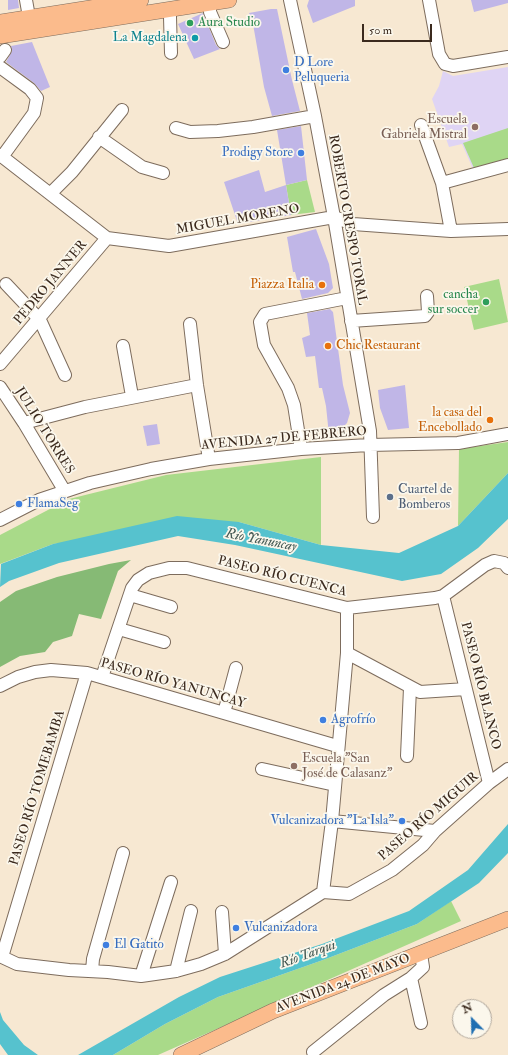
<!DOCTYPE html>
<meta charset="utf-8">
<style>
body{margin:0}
#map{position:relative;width:508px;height:1055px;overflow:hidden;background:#f7e8d2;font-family:"IM FELL Double Pica",serif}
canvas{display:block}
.north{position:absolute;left:452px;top:999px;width:40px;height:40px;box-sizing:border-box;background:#fbf7ec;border:1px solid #aea59a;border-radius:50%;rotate:337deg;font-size:11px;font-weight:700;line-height:16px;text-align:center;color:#3b2a1e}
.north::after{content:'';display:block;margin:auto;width:14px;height:18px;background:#1f6fb2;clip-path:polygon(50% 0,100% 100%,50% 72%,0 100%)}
.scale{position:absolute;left:362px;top:24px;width:70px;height:18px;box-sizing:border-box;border:2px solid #3b2a1e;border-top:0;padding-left:5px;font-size:12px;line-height:14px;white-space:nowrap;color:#3b2a1e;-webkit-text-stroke:3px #fbf7ec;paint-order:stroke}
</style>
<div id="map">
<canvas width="508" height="1055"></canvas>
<div class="north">N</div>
<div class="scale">50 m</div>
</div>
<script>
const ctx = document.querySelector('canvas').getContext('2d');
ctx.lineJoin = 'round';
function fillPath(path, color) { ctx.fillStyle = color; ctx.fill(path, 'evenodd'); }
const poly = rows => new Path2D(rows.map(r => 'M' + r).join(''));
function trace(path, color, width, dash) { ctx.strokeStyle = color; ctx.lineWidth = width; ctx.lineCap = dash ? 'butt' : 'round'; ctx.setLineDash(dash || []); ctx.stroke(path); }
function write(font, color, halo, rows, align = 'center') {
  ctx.font = font + ' "IM FELL Double Pica",serif'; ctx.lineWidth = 3.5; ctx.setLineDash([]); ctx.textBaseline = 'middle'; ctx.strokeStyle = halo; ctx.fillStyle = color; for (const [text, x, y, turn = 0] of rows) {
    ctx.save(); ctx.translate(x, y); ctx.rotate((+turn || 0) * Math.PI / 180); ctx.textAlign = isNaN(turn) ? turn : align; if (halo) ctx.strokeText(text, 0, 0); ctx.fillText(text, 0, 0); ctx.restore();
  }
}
const built = poly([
 [508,67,508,160,473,169,462,144,449,147,432,99,439,86,443,71,453,76]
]);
const green = poly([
 [508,128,508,160,474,168,463,143],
 [307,180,315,212,291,215,286,185],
 [499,279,508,322,474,330,464,287],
 [508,442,508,473,458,526,459,449],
 [321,457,321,545,239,522,53,544,0,564,0,535,69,499,166,475],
 [451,901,461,921,158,1055,113,1055,165,1024,218,997,323,960,417,924]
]);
const forest = poly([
 [131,560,118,571,101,619,79,614,72,636,53,642,45,652,20,656,0,667,0,602,16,591,57,577,109,564]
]);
const water = poly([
 [508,473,508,519,478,548,441,574,402,581,235,545,178,536,59,563,9,581,0,587,1,564,53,544,177,516,239,522,321,545,399,553,458,526],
 [508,824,508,853,479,883,417,924,323,960,218,997,165,1024,113,1055,78,1055,179,997,220,977,322,944,409,911,468,870],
 [0,1012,3,1020,24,1045,38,1055,8,1055,0,1044]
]);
const building = poly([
 [8,0,18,0,19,8,8,10],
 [309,0,355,0,355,6,313,23,307,6],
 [471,0,508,0,508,3,474,12],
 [271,9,277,9,292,80,300,111,272,116,264,87,253,24,249,13],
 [203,13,216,45,220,49,194,59,178,24],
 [32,42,50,87,41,91,34,83,6,62,12,51,11,46],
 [301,126,307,180,286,185,277,130],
 [259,170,265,192,286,185,291,215,238,224,224,182],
 [316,229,329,264,333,288,328,293,302,299,295,272,293,272,287,237],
 [330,309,333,312,343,385,350,413,347,423,342,428,329,435,326,406,322,388,319,388,315,356,306,357,302,338,310,335,307,313],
 [405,385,409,428,388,430,380,408,378,390],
 [157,424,160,444,147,446,143,426]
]);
const minor = poly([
 [26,0,29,17],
 [290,0,315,116,334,217,370,431,373,517],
 [429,0,439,54,445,64,453,66,508,57],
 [210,3,210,12,223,42],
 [168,10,170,17,171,53],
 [0,57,5,50],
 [0,67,30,89,37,98,34,113,2,157],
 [421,125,442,183,451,231],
 [176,128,190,132,218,131,253,127,315,116],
 [99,137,142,167,163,173],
 [0,155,107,238,169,246,334,217,353,224,451,231,508,229],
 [442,183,508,165],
 [51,193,72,172,122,110],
 [6,284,40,320,65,375],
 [351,321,425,316,428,312,427,296],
 [190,324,197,385,209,459],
 [123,346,132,396],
 [0,364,107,238],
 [0,387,24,423,64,490],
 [24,423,85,407,197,385],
 [301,449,294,405,288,388,264,345,260,322,265,314,347,298],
 [0,520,39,500,90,483,151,469,209,459,301,449,369,445,458,443,508,434],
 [130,595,171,607],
 [443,596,489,783],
 [119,629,164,642],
 [347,653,420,692,466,689],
 [102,677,132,588,138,580,149,573,169,568,187,568,347,608,435,598,443,596,485,565,494,561,504,563,508,568],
 [0,686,18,677,35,672,51,670,87,673,337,746],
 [224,713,236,668],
 [407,756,410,688],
 [262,769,335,785],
 [332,821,435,831],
 [323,892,332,821,347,653,347,608],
 [323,892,349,894,392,870,423,845,435,831,489,783,508,769],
 [222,912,225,954],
 [0,956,17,964,69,970,108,972,141,976,176,971,201,964,225,954,323,892],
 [2,957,87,673],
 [92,971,93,959,123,853],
 [176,971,191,911],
 [141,976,171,882],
 [411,978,421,1023],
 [313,1052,384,995,411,978,423,967,421,954]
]);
const major = poly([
 [0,22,141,0],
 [0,36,229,0],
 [181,1055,273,1011,508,919]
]);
const markers = [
 [190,23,4,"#2e9e5b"],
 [195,38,4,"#0f9aa8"],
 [286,70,4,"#3f7fe0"],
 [475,127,4,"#8d6e63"],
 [301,153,4,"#3f7fe0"],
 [322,285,4,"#e8710a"],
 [486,302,4,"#2e9e5b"],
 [328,346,4,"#e8710a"],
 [490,420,4,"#e8710a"],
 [390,497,4,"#5c6f8a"],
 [19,504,4,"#3f7fe0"],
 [323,720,4,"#3f7fe0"],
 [294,766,4,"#8d6e63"],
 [402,821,4,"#3f7fe0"],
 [236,928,4,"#3f7fe0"],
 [106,945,4,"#3f7fe0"]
];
const leisureNames = [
 ["Aura Studio",198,23],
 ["cancha",478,295,"right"],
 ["sur soccer",478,310,"right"]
];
const cultureNames = [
 ["La Magdalena",187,38]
];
const shopNames = [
 ["D Lore",294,63],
 ["Peluqueria",294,78],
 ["Prodigy Store",293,153,"right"],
 ["FlamaSeg",27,504],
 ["Agrofrío",331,720],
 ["Vulcanizadora \"La Isla\"",394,821,"right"],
 ["Vulcanizadora",244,928],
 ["El Gatito",114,945]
];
const educationNames = [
 ["Escuela",467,120],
 ["Gabriela Mistral",467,135],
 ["Escuela \"San",302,759,"left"],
 ["José de Calasanz\"",302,774,"left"]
];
const streetNames = [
 ["MIGUEL MORENO",238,220,-10],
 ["ROBERTO CRESPO TORAL",347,220,80],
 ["PEDRO JANNER",51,283,-50],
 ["JULIO TORRES",44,431,58],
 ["AVENIDA 27 DE FEBRERO",284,439,-5],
 ["PASEO RÍO CUENCA",282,577,14],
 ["PASEO RÍO YANUNCAY",173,684,16],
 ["PASEO RÍO BLANCO",480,686,76],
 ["PASEO RÍO TOMEBAMBA",38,788,-73],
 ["PASEO RÍO MIGUIR",429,817,-41],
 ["AVENIDA 24 DE MAYO",343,984,-21]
];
const foodNames = [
 ["Piazza Italia",314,285],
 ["Chic Restaurant",336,346,"left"],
 ["la casa del",482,413],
 ["Encebollado",482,428]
];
const serviceNames = [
 ["Cuartel de",398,490],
 ["Bomberos",398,505]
];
const waterNames = [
 ["Río Yanuncay",261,541,11],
 ["Río Tarqui",308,955,-20]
];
fillPath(built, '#dfd4f4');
fillPath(green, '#a9da89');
fillPath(forest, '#86ba75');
fillPath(water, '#56c2ce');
fillPath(building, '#c0b6e7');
trace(minor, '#7d6c5d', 14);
trace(major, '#7d6c5d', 16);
trace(minor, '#fff', 12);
trace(major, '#fbbb8c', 15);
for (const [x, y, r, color] of markers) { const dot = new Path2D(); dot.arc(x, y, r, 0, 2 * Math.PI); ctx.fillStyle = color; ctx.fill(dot); trace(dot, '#fbf7ec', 1.5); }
write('13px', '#27864d', '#fbf7ec', leisureNames, 'left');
write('13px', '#0d838f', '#fbf7ec', cultureNames, 'right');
write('13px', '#366cbe', '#fbf7ec', shopNames, 'left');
write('13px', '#785e54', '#fbf7ec', educationNames, 'right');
write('13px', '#3b2a1e', '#fbf7ec', streetNames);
write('13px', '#c56008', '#fbf7ec', foodNames, 'right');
write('13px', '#4e5e75', '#fbf7ec', serviceNames, 'left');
write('italic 14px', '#435853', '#fbf7ec', waterNames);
</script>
